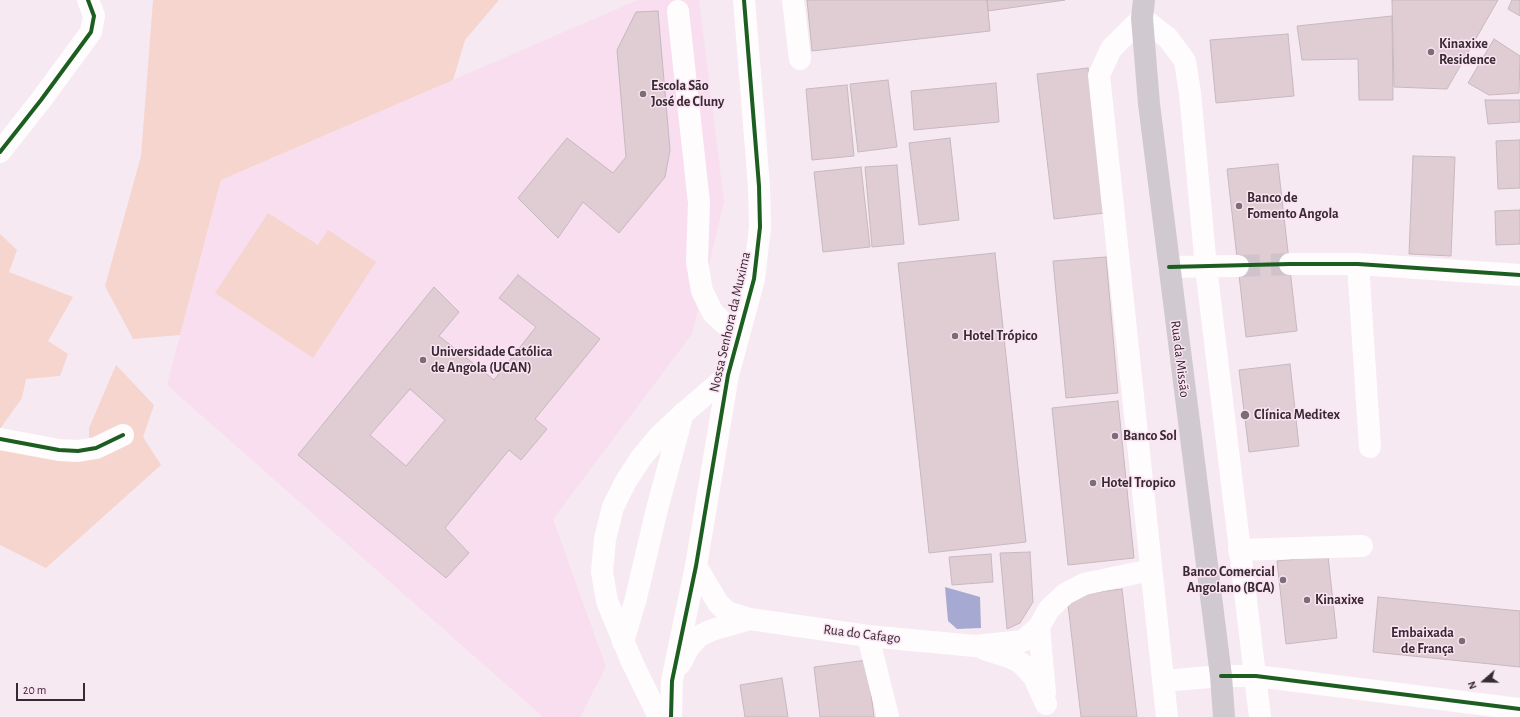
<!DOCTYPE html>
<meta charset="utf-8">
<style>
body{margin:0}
#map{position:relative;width:1520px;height:717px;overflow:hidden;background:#f6e9f2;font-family:"Alegreya Sans",sans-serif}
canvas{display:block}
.north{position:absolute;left:1464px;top:661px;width:40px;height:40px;-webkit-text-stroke:3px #fce3f3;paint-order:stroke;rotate:250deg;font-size:11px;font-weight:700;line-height:16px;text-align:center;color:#362b32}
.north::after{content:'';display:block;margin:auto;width:14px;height:18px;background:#362b32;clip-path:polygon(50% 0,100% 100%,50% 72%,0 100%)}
.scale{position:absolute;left:16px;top:683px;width:69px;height:18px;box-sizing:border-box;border:2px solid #362b32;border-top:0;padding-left:5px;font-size:12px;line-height:14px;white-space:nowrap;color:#362b32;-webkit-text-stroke:3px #fce3f3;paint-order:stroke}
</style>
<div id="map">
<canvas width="1520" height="717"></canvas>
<div class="north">N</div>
<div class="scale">20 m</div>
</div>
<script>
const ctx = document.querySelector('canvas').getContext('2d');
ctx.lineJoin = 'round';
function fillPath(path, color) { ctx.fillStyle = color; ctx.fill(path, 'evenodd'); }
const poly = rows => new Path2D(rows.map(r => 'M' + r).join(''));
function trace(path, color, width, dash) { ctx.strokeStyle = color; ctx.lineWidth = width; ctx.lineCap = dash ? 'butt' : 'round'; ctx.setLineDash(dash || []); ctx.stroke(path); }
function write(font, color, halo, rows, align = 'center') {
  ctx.font = font + ' "Alegreya Sans",sans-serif'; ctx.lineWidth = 3; ctx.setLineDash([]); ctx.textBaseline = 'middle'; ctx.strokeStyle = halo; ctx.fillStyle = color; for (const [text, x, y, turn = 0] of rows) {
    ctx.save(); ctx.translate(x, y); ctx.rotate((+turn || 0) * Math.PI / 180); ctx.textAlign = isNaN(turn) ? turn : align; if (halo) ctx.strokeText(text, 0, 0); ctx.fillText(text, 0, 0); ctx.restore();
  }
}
const built = poly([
 [638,0,699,0,724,202,692,334,553,519,606,667,580,717,543,717,167,385,221,180]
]);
const green = poly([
 [153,0,499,0,465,40,453,80,221,180,180,335,133,339,105,286,141,156],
 [268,213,318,245,328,230,376,262,313,358,215,293],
 [0,234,17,250,9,272,73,297,48,341,68,354,60,376,26,379,22,398,0,429],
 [116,365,154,405,143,437,161,465,46,568,0,545,0,442,89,450,89,428]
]);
const water = poly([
 [945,587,980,597,981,628,957,629,948,621]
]);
const building = poly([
 [807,0,987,0,990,31,812,51,807,0],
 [987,0,1065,0,988,11,987,0],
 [1392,0,1498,0,1447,89,1394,87,1392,0],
 [1512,0,1520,0,1520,16,1508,9,1512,0],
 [658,11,670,150,665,177,619,233,583,202,558,238,518,198,567,138,613,173,626,157,617,50,636,12,658,11],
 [1392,16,1393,100,1359,100,1358,59,1302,60,1297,26,1392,16],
 [1288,34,1294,96,1216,103,1210,40,1288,34],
 [1494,39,1520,56,1519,93,1489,95,1468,83,1494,39],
 [1088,68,1105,213,1054,219,1037,74,1088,68],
 [888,80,897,147,858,152,850,84,888,80],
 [996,83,999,122,914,130,911,91,996,83],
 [847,85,854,156,812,160,806,89,847,85],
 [1485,100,1520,100,1520,122,1488,124,1485,100],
 [950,138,959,220,919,225,909,143,950,138],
 [1520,140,1520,188,1498,189,1496,141,1520,140],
 [1413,156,1455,157,1451,256,1409,254,1413,156],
 [1278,164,1297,331,1246,337,1227,169,1278,164],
 [897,165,904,244,872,247,865,167,897,165],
 [861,167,870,247,823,252,814,172,861,167],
 [1520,210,1520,244,1496,245,1495,211,1520,210],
 [995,253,1026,542,929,553,898,263,995,253],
 [1106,257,1118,393,1066,398,1053,261,1106,257],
 [518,275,600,339,535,419,547,429,521,460,509,450,445,528,469,553,446,578,298,455,434,287,459,312,439,336,494,380,536,327,499,298,518,275],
 [410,389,445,420,406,466,370,435,410,389],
 [1290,364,1299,446,1249,452,1239,370,1290,364],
 [1118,401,1134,558,1068,565,1052,408,1118,401],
 [1030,552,1033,602,1020,623,1007,629,1000,553,1030,552],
 [991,554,993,582,952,585,949,557,991,554],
 [1328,556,1337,638,1286,644,1277,561,1328,556],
 [1122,589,1137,717,1081,717,1067,596,1122,589],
 [1378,597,1520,611,1520,667,1373,652,1378,597],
 [867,660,874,717,820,717,814,667,867,660],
 [782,678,788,717,745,717,740,685,782,678]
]);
const minorTunnel = poly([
 [1238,266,1290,264]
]);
const minor = poly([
 [793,0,800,59],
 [678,11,699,203,697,262,702,291,713,313,738,336],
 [0,152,41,100,91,32,94,16,88,0],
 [1290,264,1358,264,1520,275],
 [1358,264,1370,447],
 [1169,267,1238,266],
 [0,439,59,450,78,451,96,448,123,435],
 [1239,550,1362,546],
 [696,566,718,603,727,612,750,619,868,636,975,646,1023,641,1039,627,1049,609,1065,594,1084,584,1151,570],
 [1039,627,1045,693],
 [868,636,888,717],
 [623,642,636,598,656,513,683,413],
 [984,649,1009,657,1021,663,1034,677,1046,704],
 [680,664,689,647,699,636,712,630,750,619],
 [1163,681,1221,676,1256,676,1520,709],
 [659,717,632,662,607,601,602,572,605,539,613,507,626,481,641,458,660,435,684,413,728,375],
 [671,717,672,681,696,566,728,375,754,279,760,227,759,186,744,0],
 [1167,717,1099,75,1111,49,1142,18,1168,38,1185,61,1190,93,1206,267,1260,717]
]);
const major = poly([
 [1144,0,1142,18,1149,104,1221,676,1224,717]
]);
const cycleway = poly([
 [0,152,41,100,91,32,94,16,88,0],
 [1169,267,1290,264,1358,264,1520,275],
 [0,439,59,450,78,451,96,448,123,435],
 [1221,676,1256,676,1520,709],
 [671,717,672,681,696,566,728,375,754,279,760,227,759,186,744,0]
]);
const markers = [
 [1431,52,4,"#796e75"],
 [643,94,4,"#796e75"],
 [1239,206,4,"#796e75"],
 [955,336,4,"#796e75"],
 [423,360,4,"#796e75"],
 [1245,415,5,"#796e75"],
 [1115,436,4,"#796e75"],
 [1093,483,4,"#796e75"],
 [1283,580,4,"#796e75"],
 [1307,600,4,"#796e75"],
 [1462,641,4,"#796e75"]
];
const poiNames = [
 ["Kinaxixe",1439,44],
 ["Residence",1439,60],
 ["Escola São",651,86],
 ["José de Cluny",651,102],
 ["Banco de",1247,198],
 ["Fomento Angola",1247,214],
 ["Hotel Trópico",963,336],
 ["Universidade Católica",431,352],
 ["de Angola (UCAN)",431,368],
 ["Clínica Meditex",1254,415],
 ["Banco Sol",1123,436],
 ["Hotel Tropico",1101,483],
 ["Banco Comercial",1275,572,"right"],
 ["Angolano (BCA)",1275,588,"right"],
 ["Kinaxixe",1315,600],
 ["Embaixada",1454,633,"right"],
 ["de França",1454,649,"right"]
];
const streetNames = [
 ["Nossa Senhora da Muxima",730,322,-77],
 ["Rua da Missão",1180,359,83],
 ["Rua do Cafago",862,634,7]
];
fillPath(built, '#f8deef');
fillPath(green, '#f6d5ce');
fillPath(water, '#a6a9d1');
fillPath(building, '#dfcdd3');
trace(building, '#c6b9be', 1);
trace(minorTunnel, '#d0c3cc', 22, [22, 11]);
trace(minor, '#fefcfd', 22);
trace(major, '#d0c9d0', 22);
trace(cycleway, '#1b5e20', 4);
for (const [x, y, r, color] of markers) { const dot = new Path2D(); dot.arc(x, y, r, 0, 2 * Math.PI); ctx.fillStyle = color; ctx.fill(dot); trace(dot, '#fce3f3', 1.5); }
write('bold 14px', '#362b32', '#fce3f3', poiNames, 'left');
write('14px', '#362b32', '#fce3f3', streetNames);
</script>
